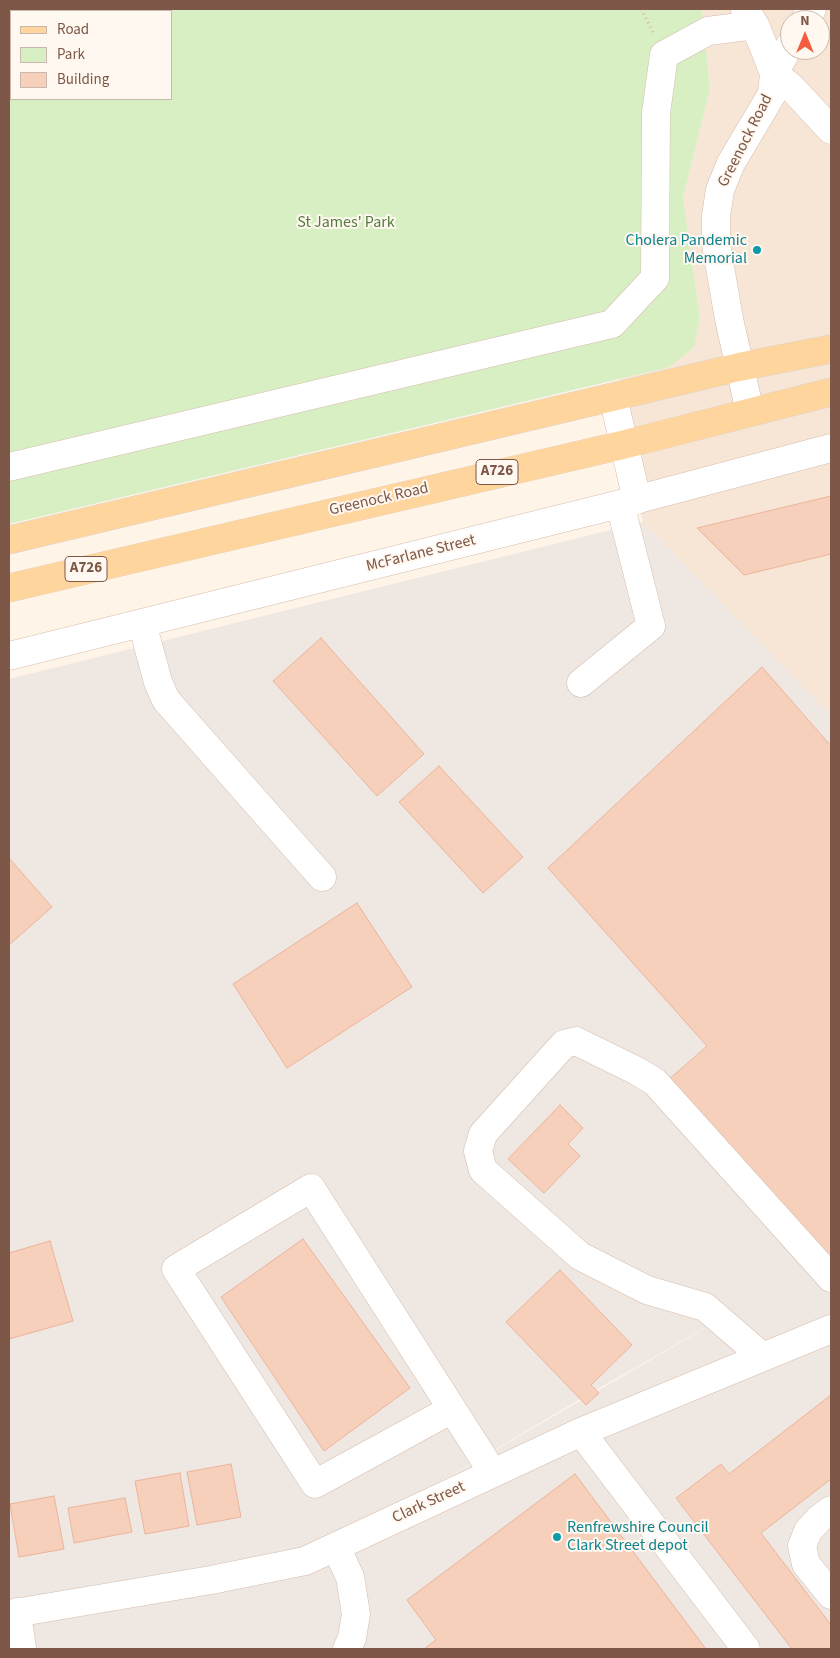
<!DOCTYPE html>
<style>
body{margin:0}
#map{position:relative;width:840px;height:1658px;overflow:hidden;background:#fff4e8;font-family:"Source Sans 3",sans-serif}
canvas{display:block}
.frame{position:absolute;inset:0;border:10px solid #7d5748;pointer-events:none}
.legend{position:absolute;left:10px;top:10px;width:162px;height:90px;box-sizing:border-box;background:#fff8f0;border:1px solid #cbb8ad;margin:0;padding:6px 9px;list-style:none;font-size:15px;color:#7d5748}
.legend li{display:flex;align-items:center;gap:10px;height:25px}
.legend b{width:25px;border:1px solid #cbb8ad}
.north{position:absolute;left:780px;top:10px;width:50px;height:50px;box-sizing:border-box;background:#fff8f0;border:1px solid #cbb8ad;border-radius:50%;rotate:0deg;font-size:14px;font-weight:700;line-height:20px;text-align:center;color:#7d5748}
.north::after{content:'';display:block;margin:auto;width:18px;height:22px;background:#f55d40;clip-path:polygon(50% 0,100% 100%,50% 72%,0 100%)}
</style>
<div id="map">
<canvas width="840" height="1658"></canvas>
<div class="frame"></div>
<ul class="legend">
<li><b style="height:6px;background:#ffd59e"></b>Road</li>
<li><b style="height:14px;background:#d8efc4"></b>Park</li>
<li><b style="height:14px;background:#f7d0bc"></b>Building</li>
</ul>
<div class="north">N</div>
</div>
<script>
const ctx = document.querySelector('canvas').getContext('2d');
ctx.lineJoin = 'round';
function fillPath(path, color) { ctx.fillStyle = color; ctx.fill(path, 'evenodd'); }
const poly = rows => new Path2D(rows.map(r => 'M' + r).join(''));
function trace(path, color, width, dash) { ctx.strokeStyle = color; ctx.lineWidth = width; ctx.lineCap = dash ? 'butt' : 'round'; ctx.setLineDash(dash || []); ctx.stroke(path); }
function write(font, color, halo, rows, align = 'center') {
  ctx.font = font + ' "Source Sans 3",sans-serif'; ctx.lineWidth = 4; ctx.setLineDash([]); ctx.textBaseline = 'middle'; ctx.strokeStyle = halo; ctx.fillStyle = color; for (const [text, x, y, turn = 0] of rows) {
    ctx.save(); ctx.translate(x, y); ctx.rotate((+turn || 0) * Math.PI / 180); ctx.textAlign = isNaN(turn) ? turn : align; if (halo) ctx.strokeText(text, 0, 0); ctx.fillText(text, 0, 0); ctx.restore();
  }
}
const residential = poly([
 [702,9,831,9,831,706,826,711,643,522,613,397,620,379,670,367,694,347,700,317,683,198,710,89],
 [790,20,820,20,820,50,790,50]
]);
const industrial = poly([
 [643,522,826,710,831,706,831,1649,9,1649,9,679],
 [742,1307,406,1502,594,1391]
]);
const green = poly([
 [9,9,702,9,710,89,683,198,700,317,694,347,670,367,9,524],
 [11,11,171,11,171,99,11,99]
]);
const building = poly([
 [831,496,831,554,744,575,697,528,831,496],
 [321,638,424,754,377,796,273,681,321,638],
 [762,667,831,746,831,1261,666,1082,707,1046,548,868,762,667],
 [439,766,523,857,483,893,399,802,439,766],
 [9,858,52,907,9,945,9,858],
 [357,903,412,987,287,1068,233,984,357,903],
 [560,1105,583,1128,568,1144,580,1156,544,1193,508,1159,560,1105],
 [303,1239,410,1388,324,1451,221,1297,303,1239],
 [50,1241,73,1321,9,1339,9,1253,50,1241],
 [560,1270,632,1345,591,1385,599,1393,586,1405,506,1322,560,1270],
 [831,1395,831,1479,761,1533,831,1625,831,1649,792,1649,676,1498,721,1464,729,1474,831,1395],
 [231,1464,241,1517,197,1525,187,1472,231,1464],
 [180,1473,189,1526,145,1534,135,1481,180,1473],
 [575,1474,706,1649,424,1649,436,1640,407,1600,575,1474],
 [54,1496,64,1549,19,1557,10,1504,54,1496],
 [125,1498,132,1532,74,1543,68,1508,125,1498]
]);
const path = poly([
 [641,9,653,32]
]);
const minor = poly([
 [745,10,755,25,774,73,772,94,731,163,720,190,716,216,716,244,729,319,750,412],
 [805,20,812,9],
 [774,73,792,88,831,130],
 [774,73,790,45],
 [613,397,637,500],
 [9,467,612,324,655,278,656,113,664,55,708,31,755,25],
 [142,623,158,682,166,700,322,877],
 [9,656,620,504,831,448],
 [581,683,651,626,620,504],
 [763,1357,705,1307,647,1290,580,1256,483,1170,478,1151,483,1134,564,1044,576,1041,637,1071,655,1082,831,1278],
 [452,1409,315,1484,176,1269,311,1188,493,1473],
 [581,1432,746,1649],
 [831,1510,819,1519,808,1531,802,1546,806,1564,831,1595],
 [336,1547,350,1577,356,1614,352,1638,347,1649],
 [17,1612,22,1649],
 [9,1614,211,1580,305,1561,581,1432,831,1329]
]);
const major = poly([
 [9,540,739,367,831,349],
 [9,588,622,445,831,392]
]);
const markers = [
 [757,250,5,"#0f9aa8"],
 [557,1537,5,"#0f9aa8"]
];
const shields = [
 [497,472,42],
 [86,569,42]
];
const shieldNames = [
 ["A726",497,472],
 ["A726",86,569]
];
const streetNames = [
 ["Greenock Road",746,141,-63],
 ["Greenock Road",379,500,-13],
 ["McFarlane Street",421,554,-14],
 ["Clark Street",429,1503,-25]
];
const parkNames = [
 ["St James' Park",346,223]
];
const cultureNames = [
 ["Cholera Pandemic",747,241],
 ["Memorial",747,259],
 ["Renfrewshire Council",567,1528,"left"],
 ["Clark Street depot",567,1546,"left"]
];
fillPath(residential, '#f7e6d5');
fillPath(industrial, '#efe7e1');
fillPath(green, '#d8efc4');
fillPath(building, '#f7d0bc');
trace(building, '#ecb49a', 1);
trace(minor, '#d5bdae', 29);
trace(major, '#ddd3cf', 29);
trace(path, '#ddb39e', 3, [1, 4]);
trace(minor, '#fff', 28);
trace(major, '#ffd59e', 28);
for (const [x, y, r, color] of markers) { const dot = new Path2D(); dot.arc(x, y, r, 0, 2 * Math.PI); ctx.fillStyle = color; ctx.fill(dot); trace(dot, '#fff8f0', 2); }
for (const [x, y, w] of shields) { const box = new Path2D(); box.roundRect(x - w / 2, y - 12.5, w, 25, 4); ctx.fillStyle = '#fff8f0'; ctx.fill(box); trace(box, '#7d5748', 1); }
write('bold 15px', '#7d5748', null, shieldNames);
write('16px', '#7d5748', '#fff8f0', streetNames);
write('16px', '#537d3c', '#fff8f0', parkNames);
write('16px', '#0d838f', '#fff8f0', cultureNames, 'right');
</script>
